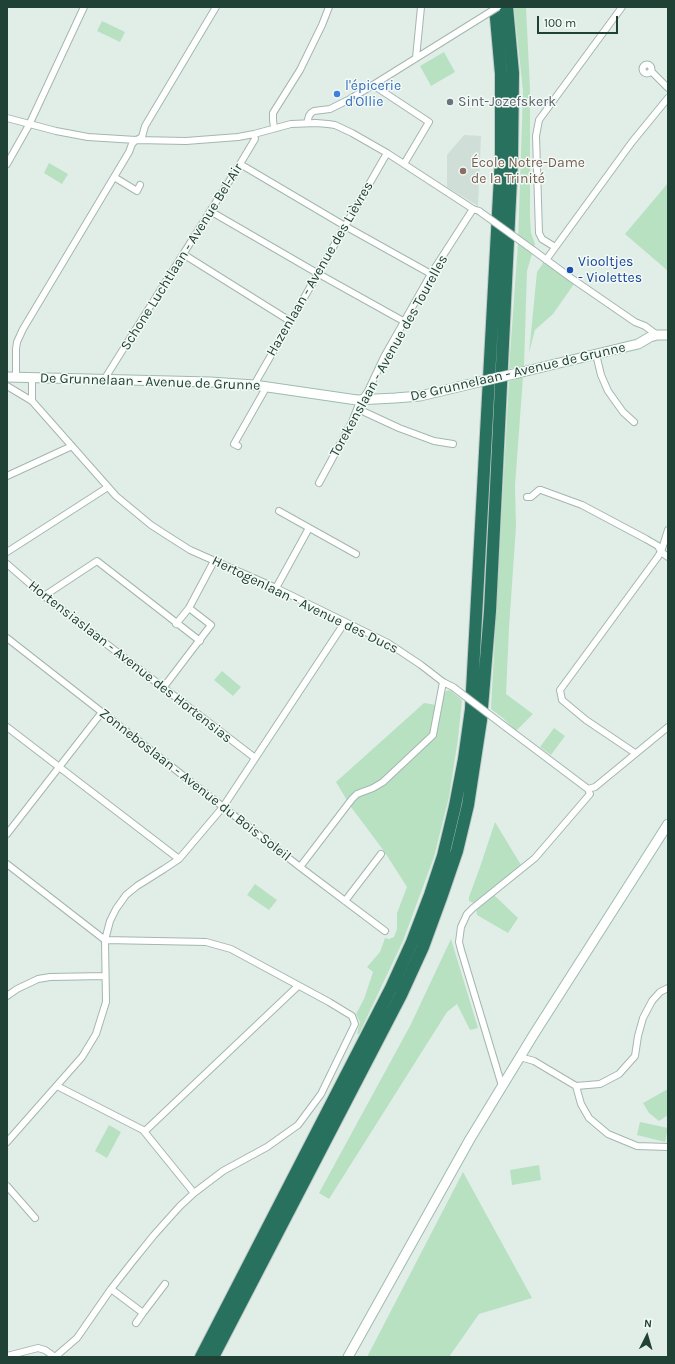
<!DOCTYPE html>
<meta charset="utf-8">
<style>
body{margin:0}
#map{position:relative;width:675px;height:1364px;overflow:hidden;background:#e1eee8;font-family:Karla,sans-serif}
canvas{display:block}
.frame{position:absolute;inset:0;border:8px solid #1f4136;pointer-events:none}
.north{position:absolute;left:627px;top:1316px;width:40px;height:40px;-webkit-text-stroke:3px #f3faf6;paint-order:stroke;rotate:5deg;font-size:11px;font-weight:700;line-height:16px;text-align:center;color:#1f4136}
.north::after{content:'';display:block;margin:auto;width:14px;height:18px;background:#1f4136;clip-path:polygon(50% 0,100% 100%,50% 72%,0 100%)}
.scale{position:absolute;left:537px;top:16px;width:81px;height:18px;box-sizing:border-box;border:2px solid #1f4136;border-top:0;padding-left:5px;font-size:12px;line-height:14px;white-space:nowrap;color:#1f4136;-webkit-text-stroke:3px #f3faf6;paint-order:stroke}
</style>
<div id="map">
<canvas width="675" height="1364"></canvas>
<div class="frame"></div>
<div class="north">N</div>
<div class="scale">100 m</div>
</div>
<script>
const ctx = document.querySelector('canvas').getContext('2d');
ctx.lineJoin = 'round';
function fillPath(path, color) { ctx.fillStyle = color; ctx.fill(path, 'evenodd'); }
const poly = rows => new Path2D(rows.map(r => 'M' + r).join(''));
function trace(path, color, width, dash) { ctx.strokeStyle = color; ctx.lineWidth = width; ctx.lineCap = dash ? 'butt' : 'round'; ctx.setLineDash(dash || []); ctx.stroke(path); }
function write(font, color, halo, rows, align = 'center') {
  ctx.font = font + ' Karla,sans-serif'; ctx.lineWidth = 3; ctx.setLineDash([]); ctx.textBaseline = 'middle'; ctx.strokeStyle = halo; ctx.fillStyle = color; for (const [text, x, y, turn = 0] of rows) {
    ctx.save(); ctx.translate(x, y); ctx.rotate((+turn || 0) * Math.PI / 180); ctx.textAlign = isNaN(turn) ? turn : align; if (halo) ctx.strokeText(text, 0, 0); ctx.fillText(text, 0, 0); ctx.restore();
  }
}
const built = poly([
 [464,135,481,136,478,206,447,187,447,155]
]);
const green = poly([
 [514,7,526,7,530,89,530,216,531,233,535,244,527,271,524,366,509,369,518,243,523,91],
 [102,21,125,32,120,42,97,31],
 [444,52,455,72,431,86,420,66],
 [49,163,68,174,62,184,44,173],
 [668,183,668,271,625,234],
 [544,262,574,284,553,314,535,330,529,353,537,272],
 [523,377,515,486,516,526,509,628,506,694,533,714,516,731,503,718,491,709,509,381],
 [222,671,241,687,233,696,214,680],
 [448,690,451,691,462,700,458,739,449,797,434,857,403,941,359,1034,357,1034,360,1022,356,1014,364,999,373,972,367,967,380,952,385,938,389,939,394,937,397,929,397,913,407,887,384,851,351,807,336,782,424,703,442,706,444,693],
 [554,728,565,736,551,755,540,747],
 [495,822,521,865,474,903,469,901,469,897,480,867],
 [255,884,277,900,269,910,247,895],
 [493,894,518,918,508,933,477,915,476,909],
 [451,939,478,1028,470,1030,457,1004,447,1012,329,1199,319,1193,410,1026],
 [668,1089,668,1115,659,1121,649,1113,643,1103],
 [640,1122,668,1128,665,1142,637,1135],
 [109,1125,121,1132,107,1158,95,1151],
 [539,1165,541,1180,512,1185,510,1170],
 [463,1172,532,1298,479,1314,449,1357,367,1357]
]);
const street = poly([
 [416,58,421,7],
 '642.5 69a4.5 4.5 0 1 1 9 0a4.5 4.5 0 1 1-9 0Z',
 [651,71,668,88],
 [373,85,429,122,404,164],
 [7,118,56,131,88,137,136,140,186,141,238,137,254,134,291,124,316,123,328,124,335,125,352,133,387,153,473,209,479,211],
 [307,123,309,116,311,113,314,111,330,109,350,99,373,85,474,22],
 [274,128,273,120,273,113,300,70,322,25,329,7],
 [137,140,142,137,145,126,216,7],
 [7,164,29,125,84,7],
 [240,164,345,226,431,274],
 [114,177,137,191,140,185],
 [210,211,317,273,405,322],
 [555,247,542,239,539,233,536,136,539,120,622,7],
 [533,250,571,278,635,322,645,326,657,335],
 [183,254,290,321],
 [546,260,632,142,668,98],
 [596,354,601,375,608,391,623,412,634,422],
 [16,377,16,349,17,342,23,329,129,152,132,144,136,140],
 [107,379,107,375,122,351,240,164,255,139,254,134],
 [254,385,387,153],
 [7,386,32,401,116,496,151,525,168,536,190,550,276,588,388,643,421,665,443,682,453,687],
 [32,401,32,377],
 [358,409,399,428,434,441,453,444],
 [238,446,234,444,267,386],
 [7,476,72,446],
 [319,483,352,422,359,404,368,391,384,357,431,274,473,209],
 [527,497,531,497,539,490,541,490,582,505,646,539,658,546,661,552,668,557],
 [279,511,356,554],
 [7,552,108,487],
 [7,564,44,596,255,758],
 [276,588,309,528],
 [44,596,97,561,200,641],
 [176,624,189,608,214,561],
 [7,638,300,867,385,931],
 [163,688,211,625,189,608],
 [503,725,588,789,595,787,668,727],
 [7,727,179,859],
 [635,753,586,720,562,700,560,690,657,558,661,552,668,530],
 [7,834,102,712],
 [7,864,105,940],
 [300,867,352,799,357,794,373,788,383,782,433,735,443,682],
 [345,901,381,854],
 [7,996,17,989,38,979,50,977,105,976],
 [520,1057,534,1061,576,1086,600,1084,619,1074,635,1056,638,1036,643,1018,652,1001,660,992,668,988],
 [57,1086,143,1130,194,1193],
 [502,1086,461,950,459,942,461,927,467,914,473,908,535,858,590,794,588,789],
 [576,1086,581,1104,589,1118,608,1134,637,1146,668,1147],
 [145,1131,298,986],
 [7,1142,82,1057,96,1034,106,1002,105,940,110,921,116,909,126,895,137,886,164,869,179,859,223,807,345,622],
 [7,1186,35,1218],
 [111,1289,143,1313,136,1323],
 [143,1313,165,1284],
 [7,1356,38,1348,45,1350,55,1357],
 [55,1357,77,1338,111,1289,133,1261,154,1235,180,1206,194,1193,223,1171,267,1147,298,1125,321,1094,355,1024,352,1016,329,1002,231,949,206,942,105,940]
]);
const secondary = poly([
 [518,373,638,344,650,337,657,335,668,335],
 [7,377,210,382,254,385,357,400,395,398,420,396,479,382],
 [348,1357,470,1139,534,1034,668,824]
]);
const highway = poly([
 [201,1357,391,988,412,942,430,895,443,856,455,806,464,759,471,709,501,158,501,74,495,7],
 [213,1357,401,995,423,947,442,895,457,851,468,805,481,720,490,611,512,159,513,73,507,7]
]);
const streetBridge = poly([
 [474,22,498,7],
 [479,211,533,250],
 [453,687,503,725]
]);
const secondaryBridge = poly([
 [479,382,518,373]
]);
const markers = [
 [337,94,4,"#3f7fe0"],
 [450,102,4,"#6b7280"],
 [463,171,4,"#8d6e63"],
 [570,270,4,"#1a4fb4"]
];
const shopNames = [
 ["l'épicerie",345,86],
 ["d'Ollie",345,102]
];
const worshipNames = [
 ["Sint-Jozefskerk",458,102]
];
const educationNames = [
 ["École Notre-Dame",471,163],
 ["de la Trinité",471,179]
];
const streetNames = [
 ["Schone Luchtlaan - Avenue Bel-Air",182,257,-58],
 ["Hazenlaan - Avenue des Lièvres",320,269,-60],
 ["Torekenslaan - Avenue des Tourelles",389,356,-61],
 ["De Grunnelaan - Avenue de Grunne",518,372,-13],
 ["De Grunnelaan - Avenue de Grunne",150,382,2],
 ["Hertogenlaan - Avenue des Ducs",305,605,26],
 ["Hortensiaslaan - Avenue des Hortensias",130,662,38],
 ["Zonneboslaan - Avenue du Bois Soleil",195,785,38]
];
const transitNames = [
 ["Viooltjes",578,262],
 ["- Violettes",578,278]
];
fillPath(built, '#cfded6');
fillPath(green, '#b8e1c1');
trace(street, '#a3b7af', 8);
trace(secondary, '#9ebbaf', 11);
trace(highway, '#c0cac7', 14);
trace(street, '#fff', 6);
trace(secondary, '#fff', 9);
trace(highway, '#27715e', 12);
trace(streetBridge, '#a3b7af', 8, []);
trace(secondaryBridge, '#9ebbaf', 11, []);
trace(streetBridge, '#fff', 6);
trace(secondaryBridge, '#fff', 9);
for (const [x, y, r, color] of markers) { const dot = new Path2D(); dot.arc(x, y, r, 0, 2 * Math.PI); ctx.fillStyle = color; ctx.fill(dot); trace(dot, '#f3faf6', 1.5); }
write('14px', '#366cbe', '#f3faf6', shopNames, 'left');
write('14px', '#5b616d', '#f3faf6', worshipNames, 'left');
write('14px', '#785e54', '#f3faf6', educationNames, 'left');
write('14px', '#1f4136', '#f3faf6', streetNames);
write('14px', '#164399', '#f3faf6', transitNames, 'left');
</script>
